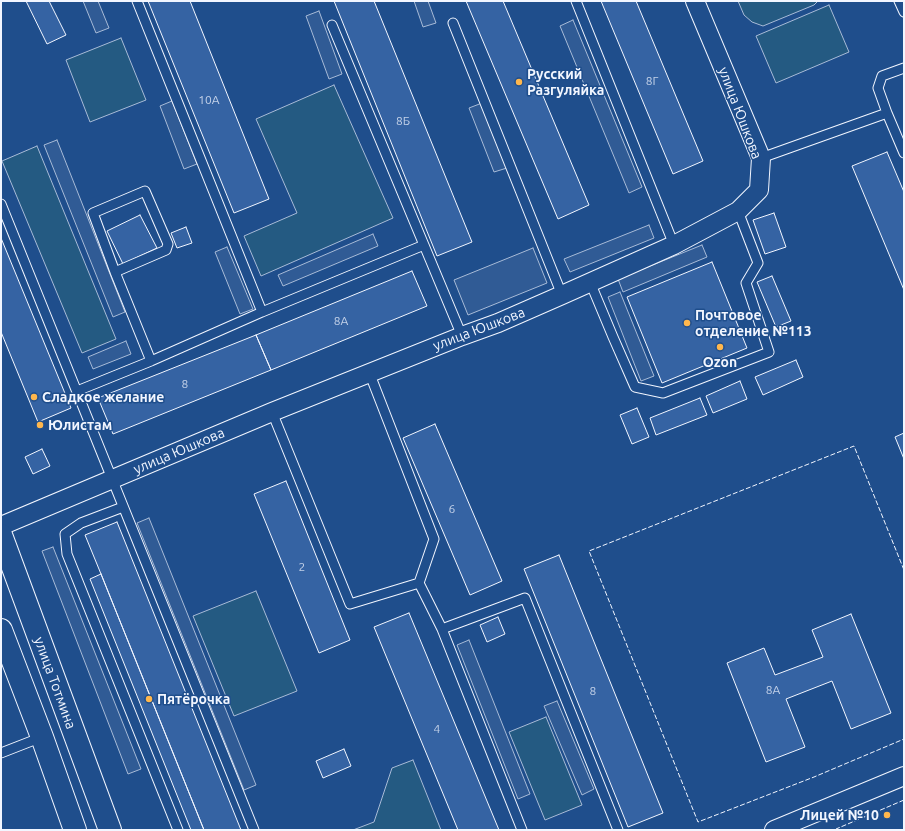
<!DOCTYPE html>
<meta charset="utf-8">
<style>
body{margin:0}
#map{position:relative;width:905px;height:831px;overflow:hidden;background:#1f4e8c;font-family:Ubuntu,sans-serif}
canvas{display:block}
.frame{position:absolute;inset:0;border:2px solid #f2f6ff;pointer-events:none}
</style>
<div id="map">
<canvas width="905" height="831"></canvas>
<div class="frame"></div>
</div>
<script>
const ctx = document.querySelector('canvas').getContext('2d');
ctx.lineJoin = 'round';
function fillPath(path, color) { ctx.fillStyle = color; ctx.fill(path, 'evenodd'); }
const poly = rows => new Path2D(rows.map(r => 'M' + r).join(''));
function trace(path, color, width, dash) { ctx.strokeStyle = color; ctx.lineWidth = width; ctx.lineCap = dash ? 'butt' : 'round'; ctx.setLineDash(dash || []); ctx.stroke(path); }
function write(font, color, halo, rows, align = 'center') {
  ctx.font = font + ' Ubuntu,sans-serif'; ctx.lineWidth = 3; ctx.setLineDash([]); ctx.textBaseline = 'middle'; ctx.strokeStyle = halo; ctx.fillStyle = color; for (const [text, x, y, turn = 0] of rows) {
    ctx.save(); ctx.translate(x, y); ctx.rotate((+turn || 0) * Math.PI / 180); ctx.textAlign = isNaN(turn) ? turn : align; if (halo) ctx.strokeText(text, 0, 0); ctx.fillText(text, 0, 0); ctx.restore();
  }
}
const green = poly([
 [738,1,818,1,814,5,763,26,752,22,744,15,738,1],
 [829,5,849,52,776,83,756,36,829,5],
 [121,38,146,100,90,122,66,60,121,38],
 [334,85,393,218,261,276,244,236,297,213,256,119,334,85],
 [37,146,116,339,82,353,2,161,37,146],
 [256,591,297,691,234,716,193,616,256,591],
 [546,717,582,805,545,820,509,732,546,717],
 [413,760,441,830,353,830,374,822,392,768,413,760]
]);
const parking = poly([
 [83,1,98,1,109,28,96,33,83,1],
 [414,1,428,1,436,23,423,27,414,1],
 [319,11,342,74,329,79,306,16,319,11],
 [573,20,642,187,629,193,560,26,573,20],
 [172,101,197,164,184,169,160,106,172,101],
 [482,103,507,168,494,172,469,108,482,103],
 [57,140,125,312,113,317,44,145,57,140],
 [649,225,654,238,570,272,564,259,649,225],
 [373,234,378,246,283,286,278,275,373,234],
 [702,245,707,257,623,292,618,279,702,245],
 [227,247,253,309,240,314,215,252,227,247],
 [533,248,547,283,468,315,454,280,533,248],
 [620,292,654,376,641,381,608,297,620,292],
 [126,341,131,354,93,369,88,357,126,341],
 [149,518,256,785,244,790,137,523,149,518],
 [53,547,141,769,128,774,42,551,53,547],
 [469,640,530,794,518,799,457,645,469,640],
 [557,701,594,789,582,795,544,706,557,701]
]);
const building = poly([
 [26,1,49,1,66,35,47,44,26,1],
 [148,1,190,1,269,199,234,213,148,1],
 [334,1,374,1,472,242,437,256,334,1],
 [466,1,503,1,589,205,558,219,466,1],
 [601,1,636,1,703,161,673,174,601,1],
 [887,152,904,192,904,290,852,166,887,152],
 [774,213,786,247,765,254,753,220,774,213],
 [140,215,157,248,123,264,107,231,140,215],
 [186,227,192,243,177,248,171,233,186,227],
 [1,238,71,408,38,422,1,332,1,238],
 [712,262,747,348,662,383,627,297,712,262],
 [412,271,427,306,271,370,256,335,412,271],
 [772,276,791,321,776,327,757,282,772,276],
 [256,335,271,370,113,434,98,398,256,335],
 [796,360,803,377,763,395,755,377,796,360],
 [740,381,747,399,713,413,706,396,740,381],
 [700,398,707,415,656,435,650,418,700,398],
 [637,408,649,437,632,444,620,415,637,408],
 [435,424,502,581,470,595,403,438,435,424],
 [904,433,904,459,895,437,904,433],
 [42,449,50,466,33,474,25,457,42,449],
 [286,481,350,640,319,653,254,494,286,481],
 [117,522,241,830,204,830,101,574,85,535,117,522],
 [559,555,663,813,628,827,524,569,559,555],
 [101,574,204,830,191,830,90,579,101,574],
 [409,613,499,830,458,830,374,627,409,613],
 [851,614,891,713,851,729,832,681,786,699,805,747,766,762,727,663,764,648,775,675,823,657,812,630,851,614],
 [498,617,505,634,487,642,480,625,498,617],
 [344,749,351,766,323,778,316,761,344,749]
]);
const lane = poly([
 [137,1,262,312],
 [576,1,674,245],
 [899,1,904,12],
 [453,23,562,295],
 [332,25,424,245],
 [887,113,878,88,882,76,904,68],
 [761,158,887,113,904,153],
 [1,204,254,830],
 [115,272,93,213,145,191,168,244,166,250,115,272,151,361],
 [590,282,613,337,635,387,663,393,769,352,746,283,758,263,738,211],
 [369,372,434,539,419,583,442,629,525,598,618,830],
 [77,391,151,361,262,312,424,245,462,336],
 [272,412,350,604,419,583],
 [123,507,81,523,65,534,67,554,178,830],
 [442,629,522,830],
 [1,753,42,737]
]);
const street = poly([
 [1,526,272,412,462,336,498,323,562,295,674,245,738,211,759,190,761,158,695,1],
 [774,830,904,776]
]);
const primary = poly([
 [1,535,110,830],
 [1,630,42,737,75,830]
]);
const fence = poly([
 [904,570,854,446,589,551,698,822,814,777,904,739],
 [836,830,836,829,904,800]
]);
const markers = [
 [519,82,4,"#ffb74d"],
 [687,323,4,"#ffb74d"],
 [720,347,4,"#ffb74d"],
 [34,397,4,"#ffb74d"],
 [40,425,4,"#ffb74d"],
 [149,699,4,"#ffb74d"],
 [887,815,4,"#ffb74d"]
];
const numberNames = [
 ["8Г",652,81],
 ["10А",209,100],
 ["8Б",403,121],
 ["8А",341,321],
 ["8",185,384],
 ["6",452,509],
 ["2",302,567],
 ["8А",773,690],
 ["8",593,691],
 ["4",437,729]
];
const poiNames = [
 ["Русский",527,74],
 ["Разгуляйка",527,90],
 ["Почтовое",695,315],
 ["отделение №113",695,331],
 ["Ozon",720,362,"center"],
 ["Сладкое желание",42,397],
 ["Юлистам",48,425],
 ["Пятёрочка",157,699],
 ["Лицей №10",879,815,"right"]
];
const streetNames = [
 ["улица Юшкова",740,113,69],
 ["улица Юшкова",479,329,-21],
 ["улица Юшкова",179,451,-23],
 ["улица Тотмина",55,683,70]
];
fillPath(green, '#245a82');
trace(green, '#a8bbd7', 1);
fillPath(parking, '#305b95');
trace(parking, '#a8bbd7', 1);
fillPath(building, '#3563a3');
trace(building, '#f2f6ff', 1);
trace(lane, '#f2f6ff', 11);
trace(street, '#f2f6ff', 20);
trace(primary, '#f2f6ff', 24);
trace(lane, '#1f4e8c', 9);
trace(street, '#1f4e8c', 18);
trace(primary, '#1f4e8c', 22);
trace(fence, '#f2f6ff', 1, [5, 2]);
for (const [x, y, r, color] of markers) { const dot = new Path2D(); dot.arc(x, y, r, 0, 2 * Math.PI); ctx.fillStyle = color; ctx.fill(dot); trace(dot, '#1f4e8c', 1.5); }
write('12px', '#c3d1e8', null, numberNames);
write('bold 14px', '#f2f6ff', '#1f4e8c', poiNames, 'left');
write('14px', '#f2f6ff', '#1f4e8c', streetNames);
</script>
